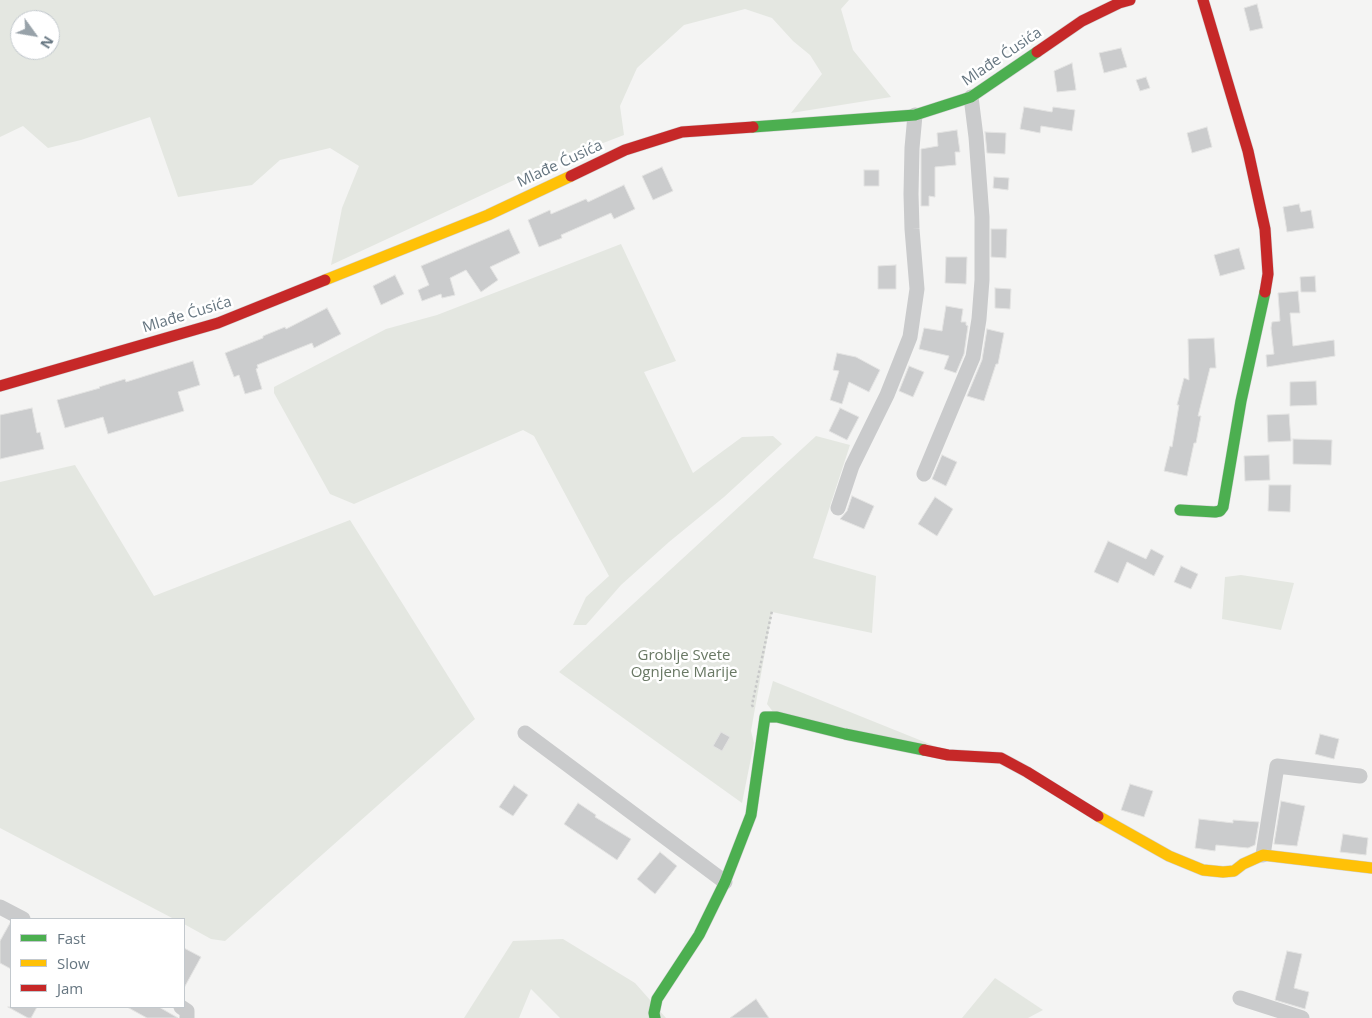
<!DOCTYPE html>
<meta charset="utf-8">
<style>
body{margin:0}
#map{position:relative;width:1372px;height:1018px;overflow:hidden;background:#f4f4f3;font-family:"Open Sans",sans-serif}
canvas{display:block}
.legend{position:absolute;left:10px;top:918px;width:175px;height:90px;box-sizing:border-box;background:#fff;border:1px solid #c2c8cd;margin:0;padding:6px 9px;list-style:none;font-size:15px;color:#667681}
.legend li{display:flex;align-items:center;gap:10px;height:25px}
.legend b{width:25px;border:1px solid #c2c8cd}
.north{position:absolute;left:10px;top:10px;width:50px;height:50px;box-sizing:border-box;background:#fff;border:1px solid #c2c8cd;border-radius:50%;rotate:122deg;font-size:14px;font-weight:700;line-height:20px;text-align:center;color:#667681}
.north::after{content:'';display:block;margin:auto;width:18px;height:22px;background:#98a2a9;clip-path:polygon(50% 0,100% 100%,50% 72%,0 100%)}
</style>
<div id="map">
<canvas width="1372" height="1018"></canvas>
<ul class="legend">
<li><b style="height:6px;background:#4caf50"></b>Fast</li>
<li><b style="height:6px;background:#ffc107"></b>Slow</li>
<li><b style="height:6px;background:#c62828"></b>Jam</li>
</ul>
<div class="north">N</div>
</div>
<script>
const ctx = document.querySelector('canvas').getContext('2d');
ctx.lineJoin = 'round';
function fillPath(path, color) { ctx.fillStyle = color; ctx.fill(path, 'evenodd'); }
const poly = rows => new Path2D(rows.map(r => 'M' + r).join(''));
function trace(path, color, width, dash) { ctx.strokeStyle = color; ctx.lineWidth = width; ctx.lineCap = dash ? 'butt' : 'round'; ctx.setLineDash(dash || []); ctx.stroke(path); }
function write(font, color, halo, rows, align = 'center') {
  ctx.font = font + ' "Open Sans",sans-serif'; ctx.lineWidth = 5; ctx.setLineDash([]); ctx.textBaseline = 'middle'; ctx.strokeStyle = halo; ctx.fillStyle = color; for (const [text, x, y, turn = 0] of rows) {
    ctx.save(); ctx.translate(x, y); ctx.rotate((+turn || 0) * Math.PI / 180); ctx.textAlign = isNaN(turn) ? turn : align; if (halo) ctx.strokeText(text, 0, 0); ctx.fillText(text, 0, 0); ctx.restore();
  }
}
const green = poly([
 [0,0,849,0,841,9,853,50,891,97,791,113,822,74,810,55,793,41,772,18,745,9,684,25,637,68,620,106,624,135,551,163,331,265,342,208,359,166,330,148,280,160,252,185,178,197,150,117,81,140,48,148,23,126,0,137],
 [20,20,50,20,50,50,20,50],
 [621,244,676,361,644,372,693,473,742,437,773,436,782,444,724,497,669,542,621,585,586,625,573,625,586,597,609,576,534,436,523,430,354,504,330,494,274,393,274,387,386,329,437,315],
 [816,436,850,445,813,558,876,576,872,633,772,612,751,731,754,743,742,803,559,672],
 [75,465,154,596,350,520,475,719,225,941,211,939,184,924,184,919,174,919,0,828,0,482],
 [1241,575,1294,583,1281,630,1222,619,1225,577],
 [773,681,937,747,777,717,767,704],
 [563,939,635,983,666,1018,560,1018,531,989,519,1018,464,1018,513,941],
 [995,978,1043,1010,1028,1018,962,1018]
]);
const building = poly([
 [1257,4,1263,28,1250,31,1244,8,1257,4],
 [1121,48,1127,67,1104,73,1099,53,1121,48],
 [1072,63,1076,90,1057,92,1054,71,1072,63],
 [1146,77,1150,88,1140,91,1136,80,1146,77],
 [1024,107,1052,112,1053,107,1075,110,1072,131,1041,126,1040,133,1020,129,1024,107],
 [1207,127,1212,147,1192,153,1187,133,1207,127],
 [957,130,960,152,955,152,956,165,935,167,935,197,929,196,929,206,921,206,921,149,938,146,937,133,957,130],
 [985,132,1006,133,1005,154,987,153,985,132],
 [662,167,673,191,653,200,642,176,662,167],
 [864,170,879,170,879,186,864,186,864,170],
 [994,177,1009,178,1008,190,993,188,994,177],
 [624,185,635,209,614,219,611,213,561,235,562,238,539,247,528,220,550,210,551,214,586,199,588,202,624,185],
 [1299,204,1301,212,1311,210,1314,228,1287,232,1283,207,1299,204],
 [509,229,520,253,490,267,498,280,481,292,466,270,450,278,455,295,442,298,441,294,422,301,418,290,429,285,421,266,509,229],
 [991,229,1007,229,1006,258,991,257,991,229],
 [1239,248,1245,269,1220,276,1214,255,1239,248],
 [946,257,967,257,966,284,945,283,946,257],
 [896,265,896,289,878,289,878,266,896,265],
 [395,275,404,294,381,305,373,286,395,275],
 [1315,276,1316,292,1301,292,1300,277,1315,276],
 [995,288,1011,289,1010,309,995,308,995,288],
 [1298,291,1300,313,1290,313,1293,346,1334,340,1335,356,1267,367,1266,355,1274,354,1271,328,1272,322,1280,321,1278,293,1298,291],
 [946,306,963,309,961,322,966,322,966,325,968,326,964,354,956,373,944,369,949,356,919,349,924,328,942,331,946,306],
 [327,308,341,334,314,348,312,343,257,365,258,368,256,369,262,389,245,394,239,375,234,377,225,353,263,338,263,336,285,327,286,329,327,308],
 [987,329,1004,333,998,364,996,364,984,401,967,396,982,360,987,329],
 [1214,338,1216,368,1210,368,1198,416,1201,416,1196,443,1194,443,1187,476,1164,471,1170,446,1172,447,1179,405,1177,405,1184,378,1189,380,1188,339,1214,338],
 [837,353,856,357,880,370,869,392,849,382,842,404,830,400,839,371,833,370,837,353],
 [193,361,200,385,178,392,184,411,108,434,103,417,65,428,57,400,100,388,99,387,125,379,126,382,193,361],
 [909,366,924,372,913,397,899,391,909,366],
 [1316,381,1317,405,1290,406,1290,382,1316,381],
 [32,408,37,433,40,432,44,449,0,459,0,415,32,408],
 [840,408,859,417,847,440,829,431,840,408],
 [1289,414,1291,441,1268,442,1267,415,1289,414],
 [1293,439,1332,440,1331,465,1293,464,1293,439],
 [942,455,957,462,946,486,932,479,942,455],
 [1269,455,1270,480,1245,481,1244,456,1269,455],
 [1269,485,1291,485,1290,512,1268,511,1269,485],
 [852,496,874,506,864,529,840,519,847,511,852,496],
 [935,497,953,509,937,536,918,524,935,497],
 [1108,541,1146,559,1151,549,1164,556,1154,576,1127,562,1118,583,1094,572,1108,541],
 [1181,566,1198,574,1191,589,1174,582,1181,566],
 [721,732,730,737,722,751,713,746,721,732],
 [1320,734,1339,739,1334,759,1315,754,1320,734],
 [1130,784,1153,791,1144,817,1121,810,1130,784],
 [514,785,528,795,513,816,499,807,514,785],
 [1281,801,1305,806,1297,846,1274,844,1281,801],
 [578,803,596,815,595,817,631,839,617,860,564,824,578,803],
 [1199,819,1233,823,1233,820,1259,822,1255,845,1248,848,1216,845,1215,851,1195,848,1199,819],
 [1343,834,1368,838,1366,855,1340,852,1343,834],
 [660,852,677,866,655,894,637,879,660,852],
 [10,923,11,923,11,969,0,963,0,941,10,923],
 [184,948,201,957,184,988,184,948],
 [1287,951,1302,954,1294,988,1309,992,1305,1009,1275,1000,1287,951],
 [756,999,769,1018,730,1018,756,999],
 [8,1007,37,1007,31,1018,28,1018,8,1007],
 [127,1007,159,1007,178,1018,147,1018,127,1007]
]);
const path = poly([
 [753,707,752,705,772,611]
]);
const street = poly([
 [924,474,973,357,979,319,982,280,982,217,976,137,971,97],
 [838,508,852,466,887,395,910,337,917,289,912,229,911,194,912,148,915,115],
 [525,733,725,882],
 [1263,855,1277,766,1360,776],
 [0,907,23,919],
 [1240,998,1302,1018],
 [181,1007,187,1011,187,1018]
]);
const fast = poly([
 [753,127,915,115,971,97,1037,52],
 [1180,510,1215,512,1220,511,1223,507,1241,401,1265,292],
 [655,1018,654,1013,657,999,699,935,725,882,751,815,765,717,777,717,845,734,924,750]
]);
const slow = poly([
 [325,280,488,215,571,176],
 [1098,816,1169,856,1203,870,1223,872,1234,871,1243,864,1263,855,1372,868]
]);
const jam = poly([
 [1203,0,1248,151,1265,229,1268,274,1265,292],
 [1037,52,1082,21,1119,3,1130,0],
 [571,176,625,150,682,132,753,127],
 [0,386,218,323,325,280],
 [924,750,948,755,1001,758,1027,772,1098,816]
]);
const streetNames = [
 ["Mlađe Ćusića",1002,57,-34],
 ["Mlađe Ćusića",560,164,-25],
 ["Mlađe Ćusića",187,315,-17]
];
const parkNames = [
 ["Groblje Svete",684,656],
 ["Ognjene Marije",684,673]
];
fillPath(green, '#e4e7e1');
fillPath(building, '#cbcccd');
trace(building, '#e3e3e2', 1);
trace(fast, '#d0d0d1', 12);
trace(slow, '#d0d0d1', 12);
trace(jam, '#d0d0d1', 12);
trace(path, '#c7c8c8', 2.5, [2.5, 2.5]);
trace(street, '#cacbcc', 15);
trace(fast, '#4caf50', 11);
trace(slow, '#ffc107', 11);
trace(jam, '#c62828', 11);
write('15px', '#667681', '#fff', streetNames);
write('15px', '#697864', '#fff', parkNames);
</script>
